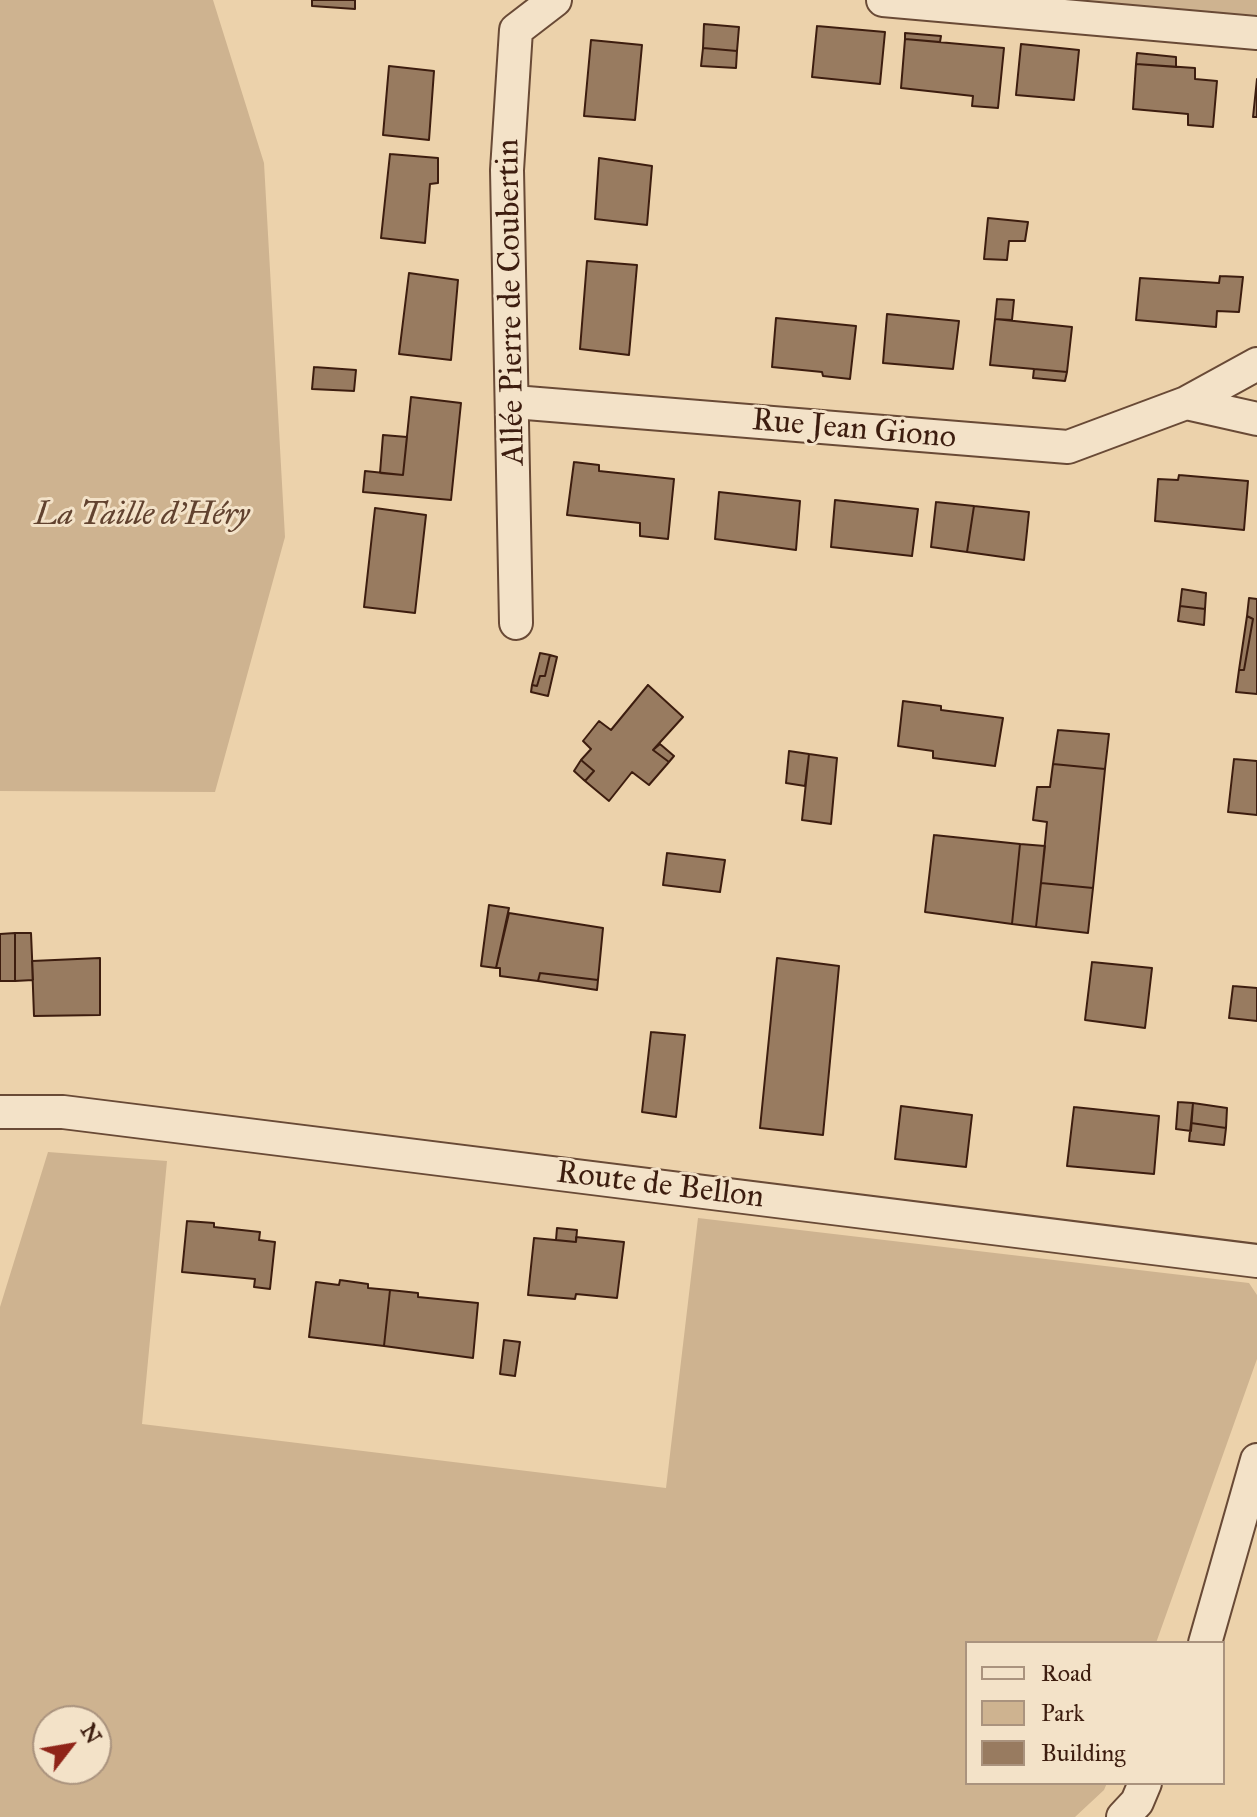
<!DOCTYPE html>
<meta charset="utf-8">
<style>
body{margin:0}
#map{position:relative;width:1257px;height:1817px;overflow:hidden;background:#ecd2ab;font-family:"IM FELL Great Primer",serif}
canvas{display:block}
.legend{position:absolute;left:965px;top:1641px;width:260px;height:144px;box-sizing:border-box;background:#f3e2c8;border:2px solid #aa937e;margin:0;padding:10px 14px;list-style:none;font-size:24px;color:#3d1d0f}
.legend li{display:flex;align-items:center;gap:16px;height:40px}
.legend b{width:40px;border:2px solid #aa937e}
.north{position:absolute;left:32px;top:1705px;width:80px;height:80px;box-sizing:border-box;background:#f3e2c8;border:2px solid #aa937e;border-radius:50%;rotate:59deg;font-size:22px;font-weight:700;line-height:32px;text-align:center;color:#3d1d0f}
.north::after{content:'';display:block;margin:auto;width:28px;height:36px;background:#8f2418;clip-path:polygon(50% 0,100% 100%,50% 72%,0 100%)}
</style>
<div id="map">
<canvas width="1257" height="1817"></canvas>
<ul class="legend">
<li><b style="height:10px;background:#f3e2c8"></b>Road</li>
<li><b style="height:22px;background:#ceb390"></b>Park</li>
<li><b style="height:22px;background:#987b60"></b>Building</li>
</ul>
<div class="north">N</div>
</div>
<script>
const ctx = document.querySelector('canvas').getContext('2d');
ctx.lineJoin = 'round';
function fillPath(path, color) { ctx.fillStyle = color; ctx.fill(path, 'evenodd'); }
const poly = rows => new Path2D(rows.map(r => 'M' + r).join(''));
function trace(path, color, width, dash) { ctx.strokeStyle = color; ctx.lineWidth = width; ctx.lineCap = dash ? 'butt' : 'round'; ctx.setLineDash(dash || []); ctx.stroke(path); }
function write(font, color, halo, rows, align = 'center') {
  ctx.font = font + ' "IM FELL Great Primer",serif'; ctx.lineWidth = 6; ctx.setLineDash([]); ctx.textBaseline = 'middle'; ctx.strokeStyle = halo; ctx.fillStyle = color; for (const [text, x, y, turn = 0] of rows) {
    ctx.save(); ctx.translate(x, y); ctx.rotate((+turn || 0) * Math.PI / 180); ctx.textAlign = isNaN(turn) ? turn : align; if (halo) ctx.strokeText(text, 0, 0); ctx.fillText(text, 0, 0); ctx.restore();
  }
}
const green = poly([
 [0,0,213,0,264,163,285,537,215,792,0,791],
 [1067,0,1257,0,1257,17],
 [48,1152,167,1161,142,1424,666,1488,698,1218,1249,1283,1257,1295,1257,1359,1156,1643,967,1643,967,1783,1107,1783,1104,1790,1075,1817,0,1817,0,1307],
 [96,1721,96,1769,48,1769,48,1721]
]);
const building = poly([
 [312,0,355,0,355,9,312,6,312,0],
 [704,24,739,27,737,51,703,48,704,24],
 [817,26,885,32,880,84,812,77,817,26],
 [905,33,941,36,940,42,905,39,905,33],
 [905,39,1004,48,998,108,972,106,973,96,901,88,905,39],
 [591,40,642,45,635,120,584,116,591,40],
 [1021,44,1079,50,1074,100,1016,95,1021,44],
 [703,48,737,51,736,68,701,66,703,48],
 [1137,53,1176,57,1176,67,1136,64,1137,53],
 [1136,64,1195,68,1195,79,1217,81,1213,127,1188,125,1188,114,1133,109,1136,64],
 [389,66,434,71,429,140,383,135,389,66],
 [1257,79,1257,117,1253,117,1257,79],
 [390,154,438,158,438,183,430,184,425,243,381,238,390,154],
 [599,158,652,166,647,225,595,219,599,158],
 [988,218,1028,222,1025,241,1009,241,1007,260,984,259,988,218],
 [587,261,637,265,629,355,580,349,587,261],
 [409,273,458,280,451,360,399,354,409,273],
 [1220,276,1243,277,1239,312,1217,311,1216,327,1136,320,1140,278,1219,283,1220,276],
 [997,299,1014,300,1012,320,995,319,997,299],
 [887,314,959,321,953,369,883,363,887,314],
 [776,318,856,326,850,379,823,376,822,372,772,367,776,318],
 [995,319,1072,327,1067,372,990,365,995,319],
 [314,367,356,370,354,391,312,389,314,367],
 [1034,369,1067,372,1065,381,1033,378,1034,369],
 [411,397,461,403,451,500,363,492,365,471,403,475,411,397],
 [383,435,407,437,403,475,380,473,383,435],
 [574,462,599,465,599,471,674,479,668,539,640,536,640,523,567,515,574,462],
 [1179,475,1248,481,1244,530,1155,521,1158,479,1178,480,1179,475],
 [719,492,800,501,796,550,715,539,719,492],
 [835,500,918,509,912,556,831,547,835,500],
 [936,502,974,506,967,552,931,547,936,502],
 [974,506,1029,512,1024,560,967,552,974,506],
 [375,508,426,515,415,613,364,607,375,508],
 [1182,589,1206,593,1205,609,1180,606,1182,589],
 [1249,598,1257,599,1257,694,1236,692,1239,670,1244,670,1253,619,1247,616,1249,598],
 [1180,606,1205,609,1204,625,1178,621,1180,606],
 [1247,616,1253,619,1244,670,1239,670,1247,616],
 [540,653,550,655,545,676,540,676,537,686,532,685,540,653],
 [550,655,557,657,548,696,531,692,532,685,537,686,540,676,545,676,550,655],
 [648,685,683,717,653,750,669,762,649,785,632,772,609,801,585,781,594,771,581,760,591,749,583,741,599,721,611,730,648,685],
 [903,701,941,706,941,710,1003,718,995,766,933,758,933,751,898,746,903,701],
 [1058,730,1109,734,1105,769,1053,764,1058,730],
 [660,744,674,756,669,762,653,750,660,744],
 [789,751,809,754,805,786,786,783,789,751],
 [809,754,837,758,831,824,802,820,809,754],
 [1234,759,1257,761,1257,815,1228,812,1234,759],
 [581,760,594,771,585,781,574,771,581,760],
 [1053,764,1105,769,1093,888,1041,883,1047,822,1033,820,1037,787,1050,787,1053,764],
 [934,835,1020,844,1012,924,925,912,934,835],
 [1020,844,1045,846,1036,927,1012,924,1020,844],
 [667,853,725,860,720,892,663,885,667,853],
 [1041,883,1093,888,1088,933,1036,927,1041,883],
 [489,905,509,908,496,968,481,966,489,905],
 [509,913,603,928,598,980,540,973,538,981,500,976,500,968,496,968,509,913],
 [15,933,15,981,0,981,0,934,15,933],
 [15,933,31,933,33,980,15,981,15,933],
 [100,958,100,1015,34,1016,32,961,100,958],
 [777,958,839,966,823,1135,760,1128,777,958],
 [1092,962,1152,968,1145,1028,1085,1020,1092,962],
 [540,973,598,980,597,990,538,981,540,973],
 [1233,986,1257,988,1257,1021,1229,1018,1233,986],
 [651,1032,685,1035,676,1117,642,1112,651,1032],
 [1178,1102,1193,1103,1191,1131,1176,1129,1178,1102],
 [1193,1103,1227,1108,1226,1128,1191,1123,1193,1103],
 [901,1106,972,1115,966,1167,895,1159,901,1106],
 [1074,1107,1159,1116,1154,1174,1067,1166,1074,1107],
 [1191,1123,1226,1128,1224,1145,1189,1141,1191,1123],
 [187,1221,214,1223,214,1227,260,1232,259,1240,275,1242,270,1289,254,1287,255,1279,182,1272,187,1221],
 [557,1228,577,1230,576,1242,556,1240,557,1228],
 [576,1237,624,1242,617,1298,576,1294,575,1299,528,1295,534,1238,576,1242,576,1237],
 [340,1280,368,1284,368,1288,390,1290,384,1346,309,1337,316,1282,339,1285,340,1280],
 [390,1290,418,1293,418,1297,478,1303,473,1358,384,1346,390,1290],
 [504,1340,520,1342,515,1376,500,1374,504,1340]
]);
const minor = poly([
 [883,0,1257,33],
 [514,402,1068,447,1186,403,1257,419],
 [1186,403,1257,364],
 [516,623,507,170,516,30,555,0],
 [0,1112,63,1112,1257,1261],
 [1205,1643,1257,1460],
 [1123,1817,1137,1802,1145,1783]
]);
const streetNames = [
 ["Allée Pierre de Coubertin",512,302,-91],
 ["Rue Jean Giono",854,430,5],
 ["Route de Bellon",660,1186,7]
];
const parkNames = [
 ["La Taille d'Héry",142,516]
];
fillPath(green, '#ceb390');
fillPath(building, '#987b60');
trace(building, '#3d1d0f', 2);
trace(minor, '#694a36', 36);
trace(minor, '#f3e2c8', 32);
write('32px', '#3d1d0f', '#f3e2c8', streetNames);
write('italic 32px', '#61422f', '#f3e2c8', parkNames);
</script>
